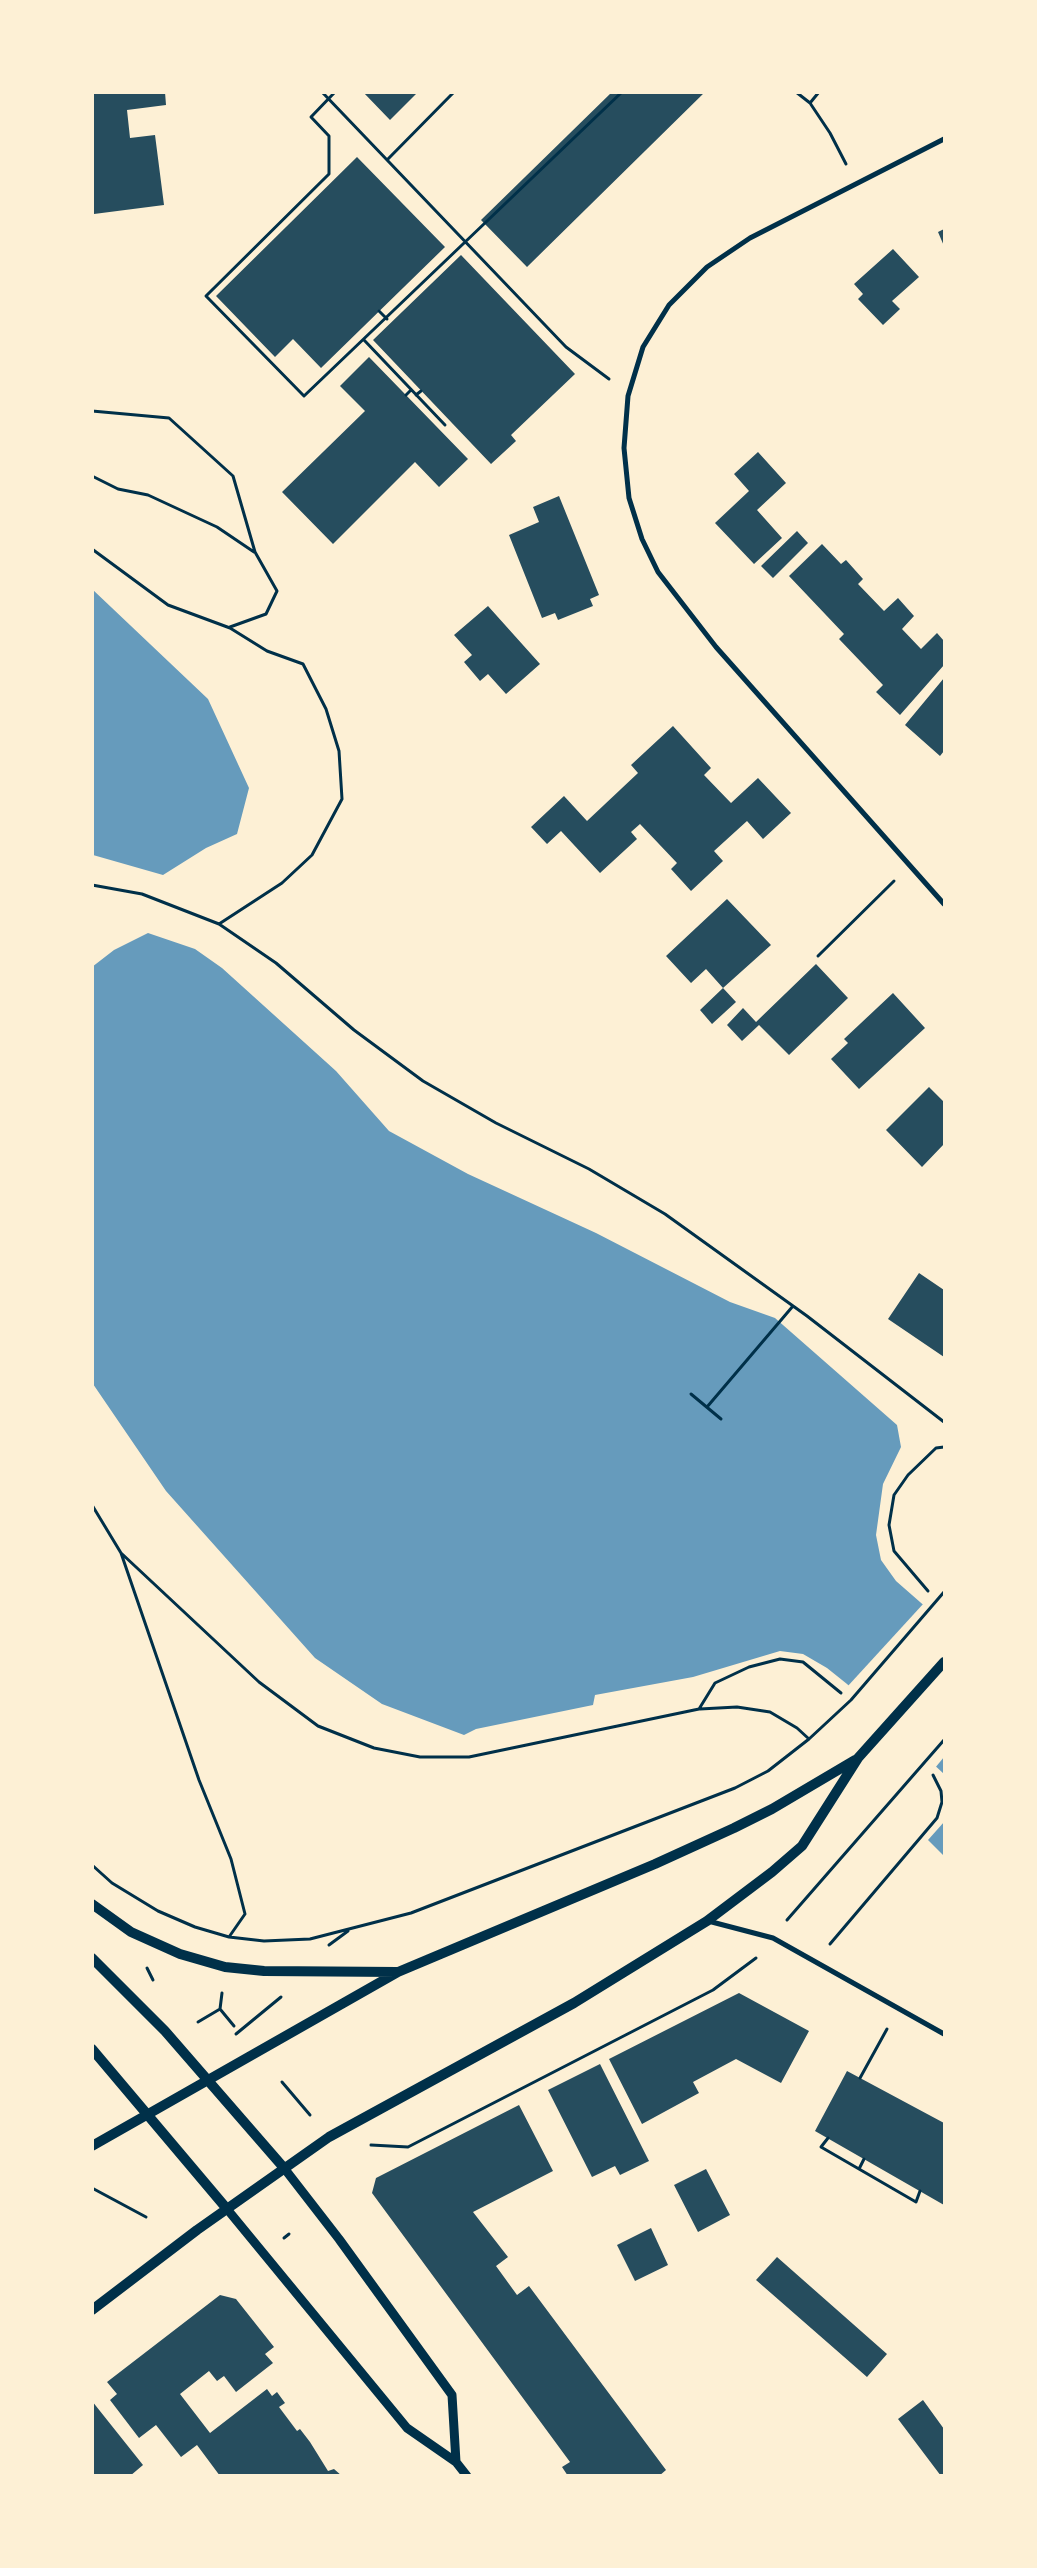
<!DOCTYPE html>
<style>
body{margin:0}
#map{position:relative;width:1037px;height:2568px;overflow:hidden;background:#fdf0d5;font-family:Barlow,sans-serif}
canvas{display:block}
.frame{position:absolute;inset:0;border:94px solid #fdf0d5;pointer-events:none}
</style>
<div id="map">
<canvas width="1037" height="2568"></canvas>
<div class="frame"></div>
</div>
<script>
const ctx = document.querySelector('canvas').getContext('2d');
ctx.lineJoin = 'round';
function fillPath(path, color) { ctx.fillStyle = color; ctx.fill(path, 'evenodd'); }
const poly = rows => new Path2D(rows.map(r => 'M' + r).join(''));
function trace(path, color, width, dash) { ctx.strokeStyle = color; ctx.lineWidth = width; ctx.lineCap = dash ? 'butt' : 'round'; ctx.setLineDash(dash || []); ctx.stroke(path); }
const water = poly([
 [92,589,208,699,249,788,237,834,206,848,163,875,93,855],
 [148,933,195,949,222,968,336,1071,389,1131,468,1174,596,1233,730,1302,775,1318,897,1425,901,1447,883,1484,876,1535,881,1560,896,1581,944,1623,944,1774,847,1684,827,1668,803,1654,780,1651,693,1677,595,1695,593,1705,476,1729,464,1735,382,1704,315,1658,166,1491,93,1384,92,967,114,950],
 [944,1822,944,1856,928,1840]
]);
const pier = poly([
 [924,1603,944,1619,944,1757,935,1768,847,1687]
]);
const building = poly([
 [92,92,165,92,166,105,127,110,130,138,155,135,164,205,94,214],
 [363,92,418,92,390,120],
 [612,92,705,92,527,267,481,220],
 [357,157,445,247,321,368,293,339,275,357,216,296],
 [944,229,944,246,938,232],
 [893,249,919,277,892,301,900,309,883,325,858,299,863,294,854,284],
 [461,255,575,374,511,435,516,441,491,464,373,340],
 [369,357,468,459,439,487,415,462,333,544,282,492,365,411,340,386],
 [758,452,786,483,757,510,782,538,754,564,715,523,749,491,734,474],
 [559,496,599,595,590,599,593,606,558,620,555,613,542,618,509,535,539,522,533,507],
 [797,531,808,543,773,578,761,566],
 [822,544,841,564,846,560,863,579,858,584,884,611,898,598,914,616,902,629,921,649,937,633,944,641,944,665,900,715,876,692,883,685,839,639,844,634,789,576],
 [488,606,540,664,506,694,488,674,480,681,464,662,472,655,454,635],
 [944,678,944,751,940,756,905,725],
 [673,726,711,768,704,775,731,803,758,778,791,813,763,839,747,821,714,851,723,861,691,891,671,869,677,863,640,824,631,832,637,839,600,873,561,831,547,844,531,827,564,796,587,821,638,773,631,765],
 [727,899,771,945,723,988,736,1002,712,1024,700,1010,723,988,706,969,691,983,666,956],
 [816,964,848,998,789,1055,759,1025,742,1041,727,1025,743,1008,756,1022],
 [893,993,925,1028,859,1089,831,1059,848,1043,844,1039],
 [929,1087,944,1102,944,1144,922,1167,886,1130],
 [919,1273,944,1290,944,1357,888,1319],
 [739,1993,809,2031,781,2083,736,2059,693,2082,699,2093,642,2124,609,2059],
 [600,2064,649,2161,620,2175,615,2166,592,2177,548,2090],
 [847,2071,944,2123,944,2205,815,2131],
 [519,2105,553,2171,473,2212,508,2257,496,2266,517,2295,529,2286,666,2470,659,2476,568,2476,562,2467,570,2462,372,2193,376,2178],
 [706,2169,730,2215,698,2232,674,2185],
 [651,2228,668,2265,635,2281,617,2245],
 [777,2257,887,2354,867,2377,756,2280],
 [220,2295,236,2299,274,2347,265,2354,273,2363,236,2392,224,2376,217,2381,209,2371,180,2394,210,2433,267,2389,272,2396,277,2392,285,2403,279,2407,297,2431,300,2429,310,2442,328,2471,334,2469,342,2476,220,2476,197,2445,181,2457,156,2425,139,2438,110,2400,117,2394,107,2382],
 [923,2400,944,2429,944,2476,941,2476,898,2419],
 [92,2401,143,2465,130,2476,92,2476]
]);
const path = poly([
 [322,92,566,347,609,379],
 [335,92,311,117,329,136,329,174,206,296,304,396,622,92],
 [796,92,810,103,830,133,846,164],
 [810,103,819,92],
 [387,160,454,92],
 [379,311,387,319],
 [364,340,445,425],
 [406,395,411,390],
 [416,395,421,391],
 [92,411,169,418,233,476,255,552,277,591,266,614,230,627],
 [92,476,118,489,148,495,217,527,254,552],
 [92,549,168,605,230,628,267,651,303,664,326,709,339,751,342,799,312,855,282,883,219,924],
 [92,885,142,894,219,924,276,963,354,1030,423,1081,496,1123,589,1169,665,1214,807,1316,944,1422],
 [818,956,894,881],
 [691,1394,721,1419],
 [707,1407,793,1306],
 [92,1505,121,1553,199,1780,231,1859,245,1914,229,1937],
 [121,1553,259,1682,318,1726,374,1748,420,1757,469,1757,699,1709,715,1683,749,1667,780,1659,803,1662,841,1693],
 [928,1591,894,1551,889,1525,894,1495,908,1475,936,1448,944,1447],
 [700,1709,737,1707,770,1712,797,1728,809,1739],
 [92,1865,112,1883,158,1911,195,1927,229,1937,264,1941,310,1939,411,1913,735,1788,768,1771,809,1739,851,1700,944,1592],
 [787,1920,944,1740],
 [830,1944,937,1818,942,1802,941,1791,933,1775],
 [329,1945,348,1931],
 [147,1968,153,1980],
 [220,2009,222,1993],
 [198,2022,220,2009,234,2026],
 [236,2034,281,1997],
 [860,2078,887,2029],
 [282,2082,310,2115],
 [828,2138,821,2147,916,2202,920,2191],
 [371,2145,408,2147,713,1990,756,1958],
 [859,2169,864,2159],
 [92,2188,146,2217],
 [284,2238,289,2234]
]);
const minor = poly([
 [944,139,750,238,707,267,669,305,643,347,628,396,624,448,629,498,642,539,658,572,716,647,944,904],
 [708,1921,773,1938,944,2034]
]);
const tertiary = poly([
 [284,2168,339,2239,452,2395,456,2462],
 [227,2209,407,2428,456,2462,467,2476]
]);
const secondary = poly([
 [92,1904,131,1932,180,1954,225,1967,264,1971,397,1972],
 [92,1958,165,2031,284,2168],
 [92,2049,227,2209],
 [92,2146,398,1972,655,1864,734,1828,772,1809,855,1760],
 [92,2310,197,2230,329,2137,574,2003,707,1921,772,1872,802,1846,858,1758,944,1662]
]);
fillPath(water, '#669bbc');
fillPath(pier, '#fdf0d5');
fillPath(building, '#264d5e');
trace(path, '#003049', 3);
trace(minor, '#003049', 5);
trace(tertiary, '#003049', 9);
trace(secondary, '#003049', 10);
</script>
